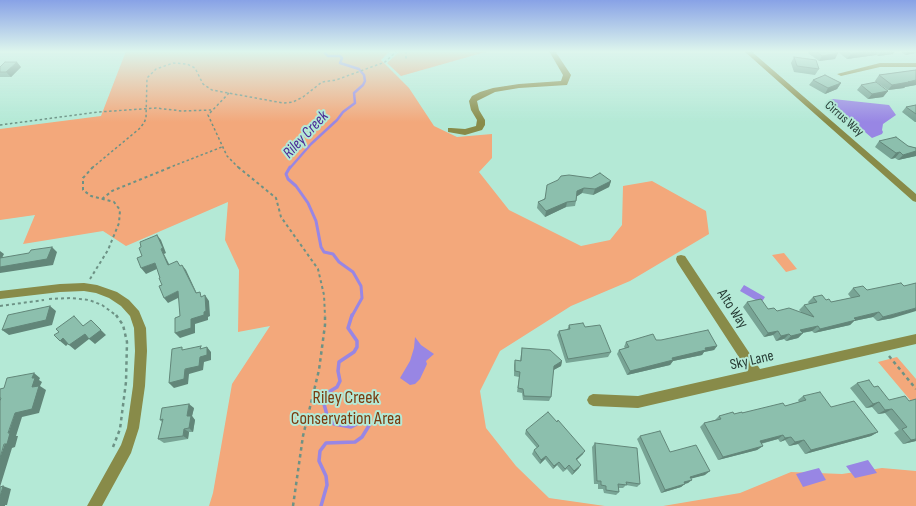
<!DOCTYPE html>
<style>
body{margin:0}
canvas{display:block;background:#b4e9d6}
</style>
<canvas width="916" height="506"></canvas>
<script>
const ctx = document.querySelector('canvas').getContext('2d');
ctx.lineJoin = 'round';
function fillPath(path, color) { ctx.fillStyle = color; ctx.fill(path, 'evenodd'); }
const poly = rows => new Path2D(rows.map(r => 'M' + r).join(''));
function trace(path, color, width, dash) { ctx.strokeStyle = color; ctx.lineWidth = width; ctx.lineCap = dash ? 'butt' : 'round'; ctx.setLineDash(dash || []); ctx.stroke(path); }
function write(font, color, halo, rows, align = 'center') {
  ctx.font = font + ' "Sofia Sans Condensed",sans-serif'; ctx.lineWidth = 4; ctx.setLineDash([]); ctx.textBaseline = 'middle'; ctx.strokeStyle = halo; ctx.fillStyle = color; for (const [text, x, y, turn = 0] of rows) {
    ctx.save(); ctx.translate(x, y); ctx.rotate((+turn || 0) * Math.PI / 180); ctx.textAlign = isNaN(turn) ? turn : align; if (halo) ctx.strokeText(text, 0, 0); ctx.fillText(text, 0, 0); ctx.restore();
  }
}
const green = poly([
 [126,51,390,51,381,60,409,88,434,126,457,137,492,134,492,158,479,172,509,210,581,246,610,240,622,225,623,186,652,181,706,211,709,234,630,281,571,306,500,351,480,391,486,428,516,466,549,498,605,506,209,506,213,493,232,384,270,326,238,332,239,270,225,240,228,202,126,246,103,231,23,244,35,215,0,220,0,129,101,116],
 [400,51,489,51,401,76,387,63],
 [784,253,797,269,786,272,772,255],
 [897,357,916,379,916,407,878,362],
 [882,468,916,471,916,506,663,506,740,493,791,472,842,474]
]);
const water = poly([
 [833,99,889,105,896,115,883,124,882,130,883,132,882,134,872,138,831,103,830,100],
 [744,285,765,297,761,303,740,291],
 [415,337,421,345,434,354,426,361,427,364,420,379,415,384,410,385,400,378,410,361,414,348],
 [868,460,877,473,855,478,846,466],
 [819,468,826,480,803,487,796,474]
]);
const streamFar2 = poly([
 [290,168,311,144,337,120,343,112,355,103,354,93,363,85,365,81,364,75,359,69,340,63,342,58,340,56,328,56,325,53,326,51]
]);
const streamFar1 = poly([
 [290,167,286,174,288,179,296,186,308,203,316,221,321,247,324,252,333,254,339,262,353,272,361,286,362,298,352,316]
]);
const stream = poly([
 [321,506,327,485,326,476,319,461,320,451,326,443,355,442,362,437,370,424,361,422,351,427,334,424,327,415,324,404,327,393,337,387,340,381,338,371,339,362,354,352,357,347,357,341,348,328,352,315]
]);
const pathFar2 = poly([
 [406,51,406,59],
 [229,93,208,115,227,156,239,168],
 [0,125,98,112,156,108,182,111,211,110],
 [92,168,139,129,144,123,146,118,147,78,156,69,173,63,187,64,195,68,203,84,212,90,283,103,293,102,303,97,322,82,336,80,385,62,397,51],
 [168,168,222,147]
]);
const pathFar1 = poly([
 [238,167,276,198,281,217,318,269,324,295,325,316],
 [102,199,112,191,171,167],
 [90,279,108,250,119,223,120,210,114,202,91,196,83,190,83,178,93,167],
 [49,299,71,298,89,300,102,305,117,316],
 [0,306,44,300]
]);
const path = poly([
 [889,356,916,389],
 [113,447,120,429,126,382,127,342,123,325,116,315],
 [293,506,303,436,319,370,325,325,325,315]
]);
const minor = poly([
 [549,51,555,51,571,75,567,85,519,88,495,92,477,101,479,110,485,120,485,125,482,130,465,135,448,132,448,128,451,128,465,129,476,126,477,120,471,110,469,101,472,96,480,92,493,88,519,84,561,81,563,75,549,51],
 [744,51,751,51,916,194,916,202,913,201,744,51],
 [880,63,916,63,916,67,880,67,841,76,837,74,880,63],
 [681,255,685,256,760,369,916,334,916,344,638,408,593,406,589,404,587,400,589,396,593,394,638,396,748,371,677,262,676,259,677,256,681,255],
 [84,283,97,285,117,292,129,300,139,311,146,328,147,351,145,386,139,428,131,453,102,506,87,506,121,445,127,428,133,386,135,351,134,328,130,316,121,306,109,298,96,293,84,291,60,292,0,299,0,291,60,284,84,283]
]);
const wall = poly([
 [810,51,835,51,838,53,835,59,819,61,808,53],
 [838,51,895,51,893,54,878,56,876,55,847,59,838,52],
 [900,51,916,51,916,53,905,55],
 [794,57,819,69,815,75,794,72,791,63],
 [0,67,21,67,11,77,0,77],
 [916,70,916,85,905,87,904,88,888,90,875,81,879,75],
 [813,80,841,83,837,89,825,94,809,85],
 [861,85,888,91,883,97,868,99,857,90],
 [916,105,916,122,915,122,902,112,906,107],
 [879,141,908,146,916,148,916,156,898,160,895,158,891,159,875,147],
 [558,180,611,181,609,187,593,195,582,193,577,196,575,206,566,207,545,217,537,208,538,202,544,199],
 [853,288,893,318,877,321,873,317,854,321,850,325,814,333,812,331,803,333,798,338,786,341,784,339,776,341,773,335,764,337,743,307,747,302,768,309,777,311,801,312,799,310,804,305,809,304,808,302,813,297,826,300,831,302,851,298,848,294],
 [569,325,585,327,611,352,608,357,566,363,557,335,559,331,567,330],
 [656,340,717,346,714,350,704,352,702,355,673,361,670,365,627,375,617,354,619,350,625,348,624,347,626,342],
 [522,348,562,361,561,366,553,370,551,397,549,401,523,400,522,393,517,392,519,377,514,376,514,365,515,360,520,361],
 [857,383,874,387,889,400,916,441,903,444,894,433,899,430,885,413,878,414,872,407,866,408,850,388],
 [803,396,831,407,878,432,871,436,805,454,798,444,789,446,785,440,780,442,778,439,761,444,763,446,757,450,718,460,700,427,704,423,715,420,719,416,742,413,785,406,799,402,798,400],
 [194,408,192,416,195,420,193,432,189,432,188,439,164,443,158,439,162,422,160,420],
 [557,422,583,454,577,460,579,468,572,475,567,469,563,472,557,465,553,469,545,459,540,464,532,454,534,450,537,448,525,434,526,430],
 [640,436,670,452,705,475,691,478,688,483,684,484,681,487,661,493,637,439],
 [595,443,640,484,637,487,626,485,623,488,619,488,619,492,616,495,604,493,603,489,598,489,598,484,594,484,592,447]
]);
const shadedWall = poly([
 [868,51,878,51,876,55,847,59,851,54],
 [881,51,895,51,893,54,878,56],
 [908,51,916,51,916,53,905,55],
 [838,53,835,59,819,61,822,56],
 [17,62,21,67,11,77,6,72],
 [916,80,916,85,905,87,904,88,888,90,892,85],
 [841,83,837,89,825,94,828,88],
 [888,91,883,97,868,99,872,94],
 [916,151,916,156,898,160,903,155],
 [900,152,895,158,891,159,896,153],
 [611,181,609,187,593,195,595,189],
 [584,188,582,193,576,197,577,191],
 [567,202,566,207,545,217,546,211],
 [157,235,161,240,166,253,164,254,172,270,168,265,161,249],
 [52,247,57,252,53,265,0,273,0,267],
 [0,251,4,254,0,262],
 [155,263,159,268,146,274,141,268],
 [182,265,186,270,199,298,196,293],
 [178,291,182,296,168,303,164,298],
 [205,295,209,301,210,316,208,317,208,320,195,324,195,333,180,338,175,333,191,319,204,312],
 [50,306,56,311,52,325,9,335,2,330],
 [916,308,916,311,893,318,877,321,883,317],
 [879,312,873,317,854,321,850,325,814,333,820,329,854,318],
 [91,320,106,335,95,344,89,339,75,350,69,345],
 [818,326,812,331,795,334,800,330],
 [778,331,773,335,764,337,768,333],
 [803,333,798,338,786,341,791,336],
 [789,334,784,339,776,341,781,336],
 [63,338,69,343,66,346,60,341],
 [717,346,714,350,704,352,702,355,673,361,670,365,627,375,630,371,672,358,705,348],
 [207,347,211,352,211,360,204,362,203,370,189,374,188,384,174,388,169,383,200,357],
 [562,361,561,366,552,371,554,366],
 [34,373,40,378,39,380,42,382,40,386,46,390,39,413,22,417,16,436,18,436,15,447,12,448,0,487,0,458,15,413,32,378],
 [879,402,872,407,866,408,873,404],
 [189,404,194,408,192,416,195,420,193,432,189,428,187,416],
 [892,409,885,413,878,414,885,410],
 [184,429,189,432,188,439,183,436],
 [878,432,871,436,805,454,811,450],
 [783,435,778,439,755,445,760,441],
 [791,437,785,440,780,442,785,438],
 [916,439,916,441,903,444,911,440],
 [804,440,798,444,789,446,795,442],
 [763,446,757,450,718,460,723,457],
 [585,451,583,454,574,462,576,459],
 [546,456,545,459,540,464,541,460],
 [559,462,557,465,553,469,554,466],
 [581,465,579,468,572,475,574,471],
 [710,471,705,475,686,480,690,477],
 [692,480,688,483,680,485,684,482],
 [685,484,681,487,661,493,665,490],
 [3,486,11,489,7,505,5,505,5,506,0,506,0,497]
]);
const building = poly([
 [816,51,835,51,838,53,822,56,816,51],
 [847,51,868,51,851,54,847,51],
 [794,57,816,60,819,69,797,66,794,57],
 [5,62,17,62,6,72,0,72,0,67,5,62],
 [916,70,916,80,908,82,909,82,892,85,879,75,916,70],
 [825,75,841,83,828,88,813,80,825,75],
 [876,82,888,91,872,94,861,85,876,82],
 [916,105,916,114,906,107,916,105],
 [896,137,908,146,916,148,916,151,903,155,900,152,896,153,879,141,896,137],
 [600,173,611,181,595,189,584,188,577,191,576,201,567,202,546,211,538,202,545,199,547,185,558,180,561,176,569,175,591,178,600,173],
 [157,235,163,248,161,249,168,265,177,261,180,266,182,265,196,293,200,292,201,297,205,295,206,311,204,312,204,315,191,319,191,328,175,333,175,318,180,316,178,291,164,298,159,286,162,285,159,278,160,278,155,263,141,268,137,258,142,256,139,248,141,247,140,242,157,235],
 [52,247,47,259,0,267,0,258,29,253,31,250,52,247],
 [901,283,904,286,916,283,916,308,883,317,879,312,854,318,856,320,820,329,818,326,800,330,803,333,791,336,789,334,781,336,778,331,768,333,747,302,761,299,768,309,774,308,777,311,789,308,814,317,804,305,817,302,813,297,822,295,826,300,829,299,831,302,860,296,853,288,863,286,867,290,901,283],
 [50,306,46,320,2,330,8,315,50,306],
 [74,316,83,326,91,320,101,330,89,339,85,334,69,345,63,338,60,341,54,335,59,332,56,329,74,316],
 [583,323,585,327,600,325,611,352,568,359,559,331,570,329,569,325,583,323],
 [708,330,717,346,705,348,706,350,672,358,673,360,630,371,619,350,629,347,626,342,653,334,656,340,661,340,708,330],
 [201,346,200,349,207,347,207,355,200,357,199,366,185,369,184,379,169,383,172,349,182,347,182,350,201,346],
 [522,348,550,350,562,361,554,366,551,397,524,396,523,389,518,388,520,372,515,371,515,360,521,361,522,348],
 [34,373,32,378,35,378,32,387,39,386,32,409,15,413,8,433,10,433,7,444,4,444,0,458,0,401,1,398,0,398,0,389,4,388,7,378,34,373],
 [869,380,874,387,878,386,889,400,905,396,909,401,916,399,916,439,911,440,902,429,907,427,892,409,885,410,879,402,873,404,857,383,869,380],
 [820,392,831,407,854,401,878,432,811,450,804,440,795,442,791,437,785,438,783,435,760,441,763,446,723,457,704,423,721,419,719,416,733,412,734,414,742,412,742,413,783,403,785,406,806,400,803,396,820,392],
 [189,404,187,416,191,416,189,428,184,429,183,436,158,439,163,419,160,420,162,408,189,404],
 [548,412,557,422,558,420,585,451,576,459,581,465,574,471,569,465,565,469,559,462,554,466,546,456,541,460,534,450,539,446,526,430,548,412],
 [660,431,670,452,696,445,710,471,690,477,692,480,684,482,685,484,665,490,640,436,660,431],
 [595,443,637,448,640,484,626,482,627,485,618,484,619,492,606,490,606,486,601,485,601,481,597,481,595,443],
 [3,486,0,497,0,487,3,486]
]);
const farStreetnames = [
 ["Cirrus Way",844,119,41]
];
const streetNames = [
 ["Alto Way",732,309,57],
 ["Sky Lane",752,361,-13]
];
const waterNames = [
 ["Riley Creek",306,135,-47]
];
const nearParknames = [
 ["Riley Creek",346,398],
 ["Conservation Area",346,419]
];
fillPath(green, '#f3a87b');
fillPath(water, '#9886e4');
trace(streamFar2, '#9886e4', 2.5);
trace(streamFar1, '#9886e4', 3);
trace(stream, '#9886e4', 3.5);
trace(pathFar2, '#6d9285', 1.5, [2.5, 2.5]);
trace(pathFar1, '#6d9285', 2, [3, 3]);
trace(path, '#6d9285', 2.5, [3.5, 3.5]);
fillPath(minor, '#888b49');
fillPath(wall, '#78a495');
fillPath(shadedWall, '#628679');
fillPath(building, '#8cbfad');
trace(building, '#628679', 1);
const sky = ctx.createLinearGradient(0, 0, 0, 122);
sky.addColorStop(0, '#88a2e6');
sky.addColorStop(0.42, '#ddf5ed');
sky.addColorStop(1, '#ddf5ed00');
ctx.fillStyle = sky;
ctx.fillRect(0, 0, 916, 122);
write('13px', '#273c35', '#b4e9d6', farStreetnames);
write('15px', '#273c35', '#b4e9d6', streetNames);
write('italic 16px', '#4b2996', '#b4e9d6', waterNames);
write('18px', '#793c10', '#b4e9d6', nearParknames);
</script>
